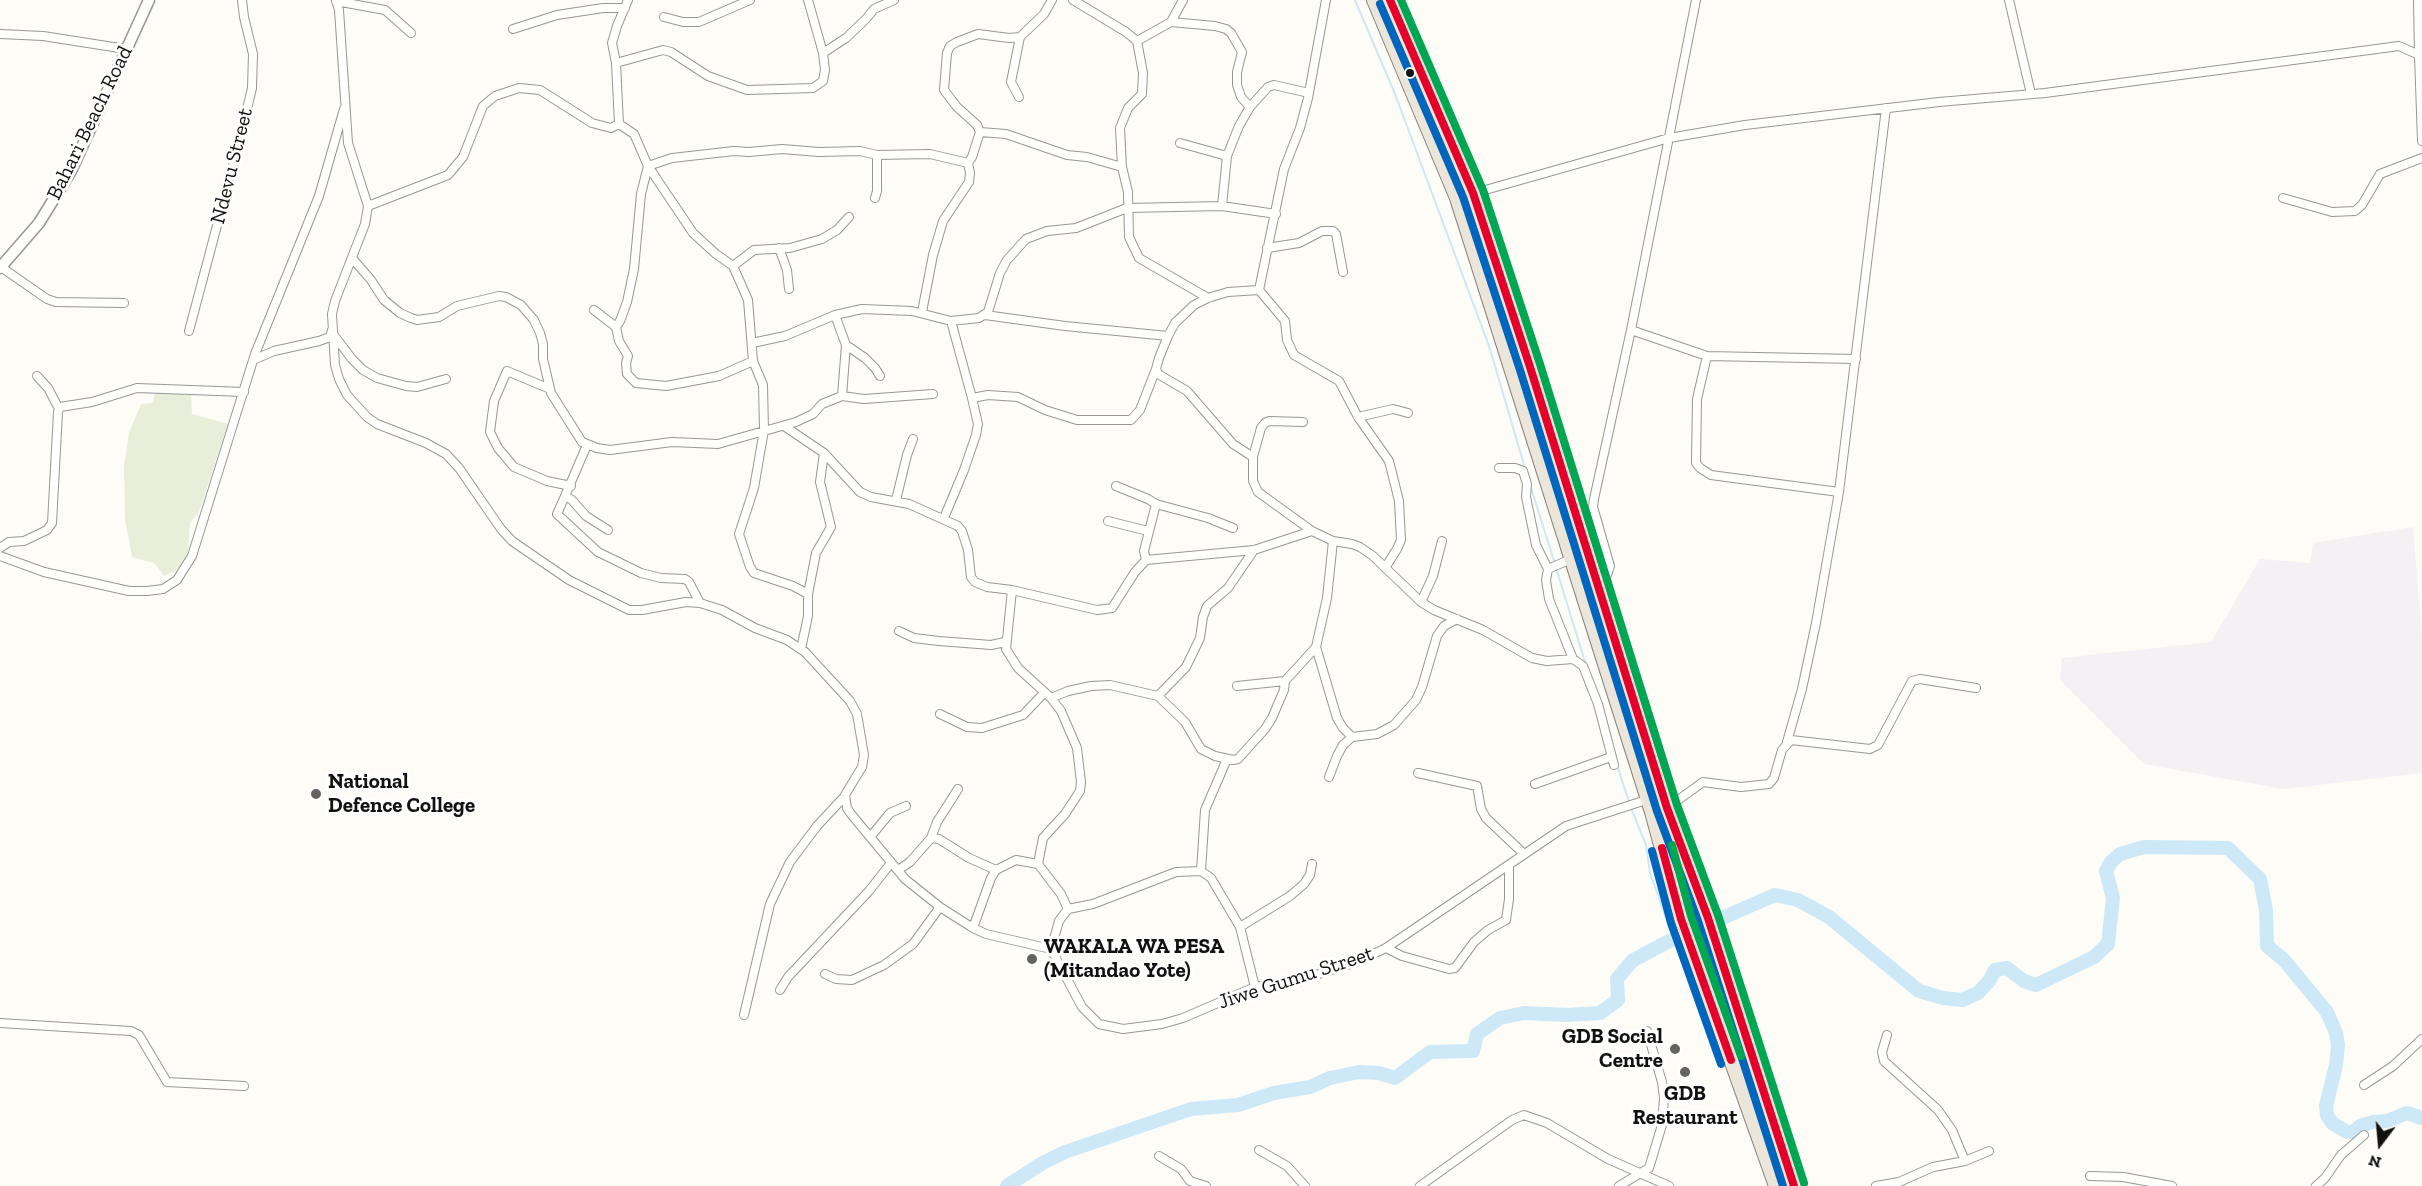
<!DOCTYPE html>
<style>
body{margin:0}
#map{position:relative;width:2422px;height:1186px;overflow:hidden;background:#fdfcf7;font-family:"Zilla Slab",serif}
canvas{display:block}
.north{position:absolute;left:2350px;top:1114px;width:60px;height:60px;-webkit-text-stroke:4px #fff;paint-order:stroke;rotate:196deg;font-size:16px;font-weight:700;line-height:24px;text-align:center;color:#111}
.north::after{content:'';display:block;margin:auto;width:21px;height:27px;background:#111;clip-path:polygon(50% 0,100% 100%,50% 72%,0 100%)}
</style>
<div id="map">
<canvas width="2422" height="1186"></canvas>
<div class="north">N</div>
</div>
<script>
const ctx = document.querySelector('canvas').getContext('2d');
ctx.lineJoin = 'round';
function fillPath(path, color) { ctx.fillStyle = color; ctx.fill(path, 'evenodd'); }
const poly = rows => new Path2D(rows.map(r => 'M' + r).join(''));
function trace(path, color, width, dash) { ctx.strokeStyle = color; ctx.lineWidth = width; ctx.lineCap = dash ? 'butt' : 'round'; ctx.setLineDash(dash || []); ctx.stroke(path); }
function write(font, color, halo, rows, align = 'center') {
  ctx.font = font + ' "Zilla Slab",serif'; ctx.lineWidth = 6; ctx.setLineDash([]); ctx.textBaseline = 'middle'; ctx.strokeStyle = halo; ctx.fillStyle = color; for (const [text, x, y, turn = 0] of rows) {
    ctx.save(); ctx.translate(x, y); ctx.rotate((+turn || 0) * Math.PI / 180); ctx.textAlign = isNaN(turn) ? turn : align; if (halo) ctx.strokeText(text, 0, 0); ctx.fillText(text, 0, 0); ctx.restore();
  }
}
const industrial = poly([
 [2413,527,2422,639,2422,773,2283,789,2144,764,2060,680,2062,658,2211,642,2260,559,2310,563,2313,543]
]);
const cemetery = poly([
 [155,392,191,395,192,414,228,424,199,512,190,523,188,552,177,570,164,576,154,563,132,557,125,519,124,466,129,433,141,404,153,403]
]);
const stream = poly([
 [1355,0,1395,94,1489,346,1525,468],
 [1531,488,1554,561],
 [1556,568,1586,665],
 [1651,737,1672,799],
 [1617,765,1629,802],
 [1631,808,1646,845,1650,873,1673,938,1686,964,1705,1021,1712,1028],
 [1676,811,1744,992,1764,1071]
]);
const river = poly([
 [1007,1186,1041,1164,1065,1152,1191,1109,1238,1105,1274,1093,1310,1087,1330,1078,1359,1072,1379,1073,1395,1078,1430,1052,1473,1051,1477,1034,1500,1018,1524,1013,1567,1015,1600,1013,1618,1000,1617,979,1632,961,1667,942,1775,895,1798,900,1829,917,1919,991,1943,998,1962,1000,1978,993,1989,981,1995,970,2007,968,2024,981,2036,985,2094,957,2108,944,2113,898,2106,871,2111,862,2120,854,2144,847,2228,848,2260,879,2266,910,2267,946,2284,960,2327,1012,2336,1033,2338,1045,2336,1065,2326,1106,2327,1115,2332,1123,2347,1132,2353,1132,2360,1126,2373,1122,2387,1121,2407,1113,2422,1118]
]);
const minor = poly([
 [336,0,339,10,348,143,368,206,365,224,335,301,332,314,335,365,339,379,347,395,367,417,377,424,426,443,446,454,459,468,501,529,512,541,569,580,629,610,642,610,686,602,700,603,722,610,755,628,787,640,805,652,850,701,857,714,864,755,862,767,845,795,847,808,851,814,905,879,940,907,973,928,986,934,1051,949,1082,1007,1099,1024,1123,1029,1162,1024,1183,1018,1255,987,1303,979,1354,963,1386,948,1566,826,1646,800],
 [628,0,617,26,612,43,616,63,619,124,634,134,648,166,693,233,716,254,733,266,748,300,753,361,763,385,764,430,754,488,739,534,750,567,754,573,793,586,808,594,808,616,801,649],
 [1073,0,1126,32,1137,41,1171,22,1183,0],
 [1326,0,1308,98,1300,128,1284,169,1259,290,1285,321,1287,340,1294,355,1339,381,1358,417,1389,461,1399,501,1401,540,1397,549,1385,568],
 [2009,0,2031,94],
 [2418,0,2419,55,2422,54],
 [336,1,385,10,411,33],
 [664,17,683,22,699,22,750,0],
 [1171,22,1215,26,1226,29,1231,33,1242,52,1237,72,1237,85,1241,97,1250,107],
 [513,29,557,15,603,8,625,8],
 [0,34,43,36,126,49],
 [1137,41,1143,73,1142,94,1128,108,1120,128,1122,167,1128,192,1129,237,1139,258,1208,298],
 [823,53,846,38,866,19,874,9,894,0],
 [616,63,663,50,671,52,708,76,747,90,813,88,823,81,825,70,823,53,808,0],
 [1019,97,1011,82,1020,37],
 [980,132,1006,134,1067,155,1087,157,1122,167],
 [1180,143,1227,156],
 [875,198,877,191,877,155,930,154,968,163,972,157,980,132,977,125,957,107,944,90,947,53,950,46,957,42,978,34,1009,38,1020,37,1044,14,1052,0],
 [1457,198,1669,138,1745,125,1939,102,2045,93,2399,46,2419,55,2422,141],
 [2283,198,2332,212,2355,211,2362,205,2380,174,2422,158],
 [368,206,448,175,463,157,483,106,495,96,519,88,540,90,592,123,611,128,619,124],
 [1222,206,1227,156,1239,126,1250,107,1268,87,1274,85,1309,93],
 [779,248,787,270,789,289],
 [1267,248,1299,243,1322,231,1333,231,1336,234,1343,272],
 [352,258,371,280,384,300,400,313,411,318,417,320,439,317,457,306,499,296,506,297,521,305,534,320,540,333,543,344,543,359,551,393,582,442,597,448,610,450,672,442,718,444,796,422,813,414,822,404,842,396,846,345,835,315],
 [733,266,754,250,790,248,822,239,837,230,849,217],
 [1,267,47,299,56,302,124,303],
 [1259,290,1228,292,1208,298,1194,305,1175,323,1168,336,1159,358,1156,369,1158,374,1187,391,1233,444,1253,457,1253,481,1258,492,1312,531,1333,541,1352,544,1360,547,1373,556,1421,602,1434,610,1483,630,1532,658,1547,661,1573,659,1583,666,1598,704,1614,765],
 [594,310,616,327,619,341,628,356,626,363,627,374,636,383,666,386,719,376,753,361],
 [922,312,933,255,943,221,969,182,970,173,968,163],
 [985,315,1065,326,1168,336],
 [951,321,972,398,988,395,1018,397,1045,410,1077,420,1131,420,1140,410,1156,369],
 [616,327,620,321,627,302,634,269,641,194,648,166,672,158,734,151,749,152,782,149,819,152,860,151,877,155],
 [1631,330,1707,356,1856,359],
 [189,331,240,139,252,88,253,54,244,17,242,0],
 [333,334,352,359,363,370,377,378,406,386,417,387,446,379],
 [752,343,785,336,835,315,862,309,912,311,951,321,979,318,988,312,1000,273,1007,260,1026,239,1047,231,1076,228,1127,208,1222,206,1276,214],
 [846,345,865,358,875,368,880,376],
 [1707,356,1697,399,1696,463,1700,468,1711,475,1839,492],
 [253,360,274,351,319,341,330,337,332,330],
 [37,376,48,388,59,409],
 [550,389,507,371,494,401,490,432,498,448,514,467,547,481,571,486],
 [842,396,864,399,933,394],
 [1358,417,1393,409,1408,413],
 [784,426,824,453,860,492,871,497,909,504,958,526,962,531,968,550,971,577,975,582,987,587,1012,590,1097,610,1112,608,1135,572,1146,560,1254,550,1312,531],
 [587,445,565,496,572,500,586,516,608,530],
 [1253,457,1261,428,1265,423,1269,421,1303,422],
 [1499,468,1515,468,1523,471,1527,484,1526,497,1536,545,1548,569],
 [1116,486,1148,499,1156,504],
 [565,496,557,514,598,552,641,573,661,578,685,579,689,582,700,603],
 [896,500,907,455,913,439],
 [944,518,964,470,976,435,978,424,972,398],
 [1108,521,1148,531],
 [1333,541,1327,598,1316,647,1337,718,1343,728,1352,737],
 [0,548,9,542,24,541,47,530,52,523,58,412,60,407,92,402,137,388,244,392],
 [0,556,44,572,129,591,147,591,163,589,177,580,192,556,255,354,319,196,344,109],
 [1571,559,1548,569,1546,580,1549,599,1573,659],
 [1146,560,1144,551,1156,504,1208,518,1233,528],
 [1595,580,1607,575,1610,566,1593,507,1594,499,1631,330,1696,0],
 [1012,590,1006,649,1018,668,1051,698,1061,711,1077,748,1081,782,1080,791,1065,814,1043,838,1038,864,1061,894,1068,909],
 [808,594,816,553,831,527,820,482,824,453],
 [1421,602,1433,576,1442,541],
 [899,631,914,638,939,641,991,645,1005,642],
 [1237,686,1285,681],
 [1158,696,1186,667,1200,638,1203,617,1207,606,1228,588,1254,550],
 [1051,698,1068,691,1091,686,1110,685,1158,696,1185,722,1201,749,1215,756,1233,760,1238,759,1265,729,1272,718,1284,690,1285,681,1316,647],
 [940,714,967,727,982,728,1023,715,1044,693],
 [1787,742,1802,689,1816,623,1839,492,1886,108],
 [1418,773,1477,786,1481,809,1486,818,1524,854],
 [1329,777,1337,756,1343,745,1352,737,1377,734,1394,725,1416,700,1422,687,1437,636,1444,626,1457,619],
 [1535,784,1611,757],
 [1667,808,1703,782,1741,787,1769,784,1774,778,1782,750,1791,740,1870,749,1878,745,1912,681,1920,679,1976,688],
 [871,836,890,813,906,806],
 [931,838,937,822,958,789],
 [898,870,910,862,931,838,939,839,969,858,996,870],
 [1201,871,1205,810,1227,759],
 [1240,927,1290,896,1304,884,1310,875,1312,864],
 [973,928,991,878,996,870,1016,860,1038,864],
 [1386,948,1402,956,1449,969,1455,968,1474,942,1488,930,1506,920,1509,899,1509,867],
 [1051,949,1059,921,1068,909,1093,904,1176,872,1201,871,1211,878,1240,927,1255,987],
 [825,974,836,979,852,980,884,965,913,944,940,907],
 [780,990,788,977,869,891,891,863],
 [744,1015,770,904,790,862,817,826,845,796],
 [0,1023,131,1031,139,1035,167,1082,244,1086],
 [1887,1035,1882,1052,1884,1061,1938,1110,1952,1130,1965,1161],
 [2364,1085,2393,1066,2422,1039],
 [1259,1150,1287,1166,1305,1186],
 [1159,1156,1181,1169,1190,1181,1206,1186],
 [2090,1176,2123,1177,2172,1186],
 [1420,1186,1512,1120,1524,1115,1547,1123,1608,1159,1669,1186],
 [1619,1186,1649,1168,1662,1125,1664,1098,1662,1082,1647,1031],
 [1876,1186,1899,1182,1933,1167,1965,1161,1989,1151],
 [2316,1186,2325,1178,2341,1155,2364,1135]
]);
const tertiary = poly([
 [0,268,39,223,71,171,149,0]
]);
const trunk = poly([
 [1374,0,1457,198,1652,812,1681,919,1776,1186],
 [1390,0,1473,193,1530,367,1642,730,1667,808,1708,918,1794,1186]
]);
const bus1 = poly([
 [1390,0,1473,193,1530,367,1667,808,1708,918,1794,1186],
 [1662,848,1681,919,1731,1060]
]);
const bus2 = poly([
 [1380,4,1463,197,1520,370,1657,811,1698,921,1783,1186],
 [1652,851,1671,923,1721,1064]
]);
const bus3 = poly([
 [1401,0,1483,190,1540,364,1677,805,1718,915,1804,1183],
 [1672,845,1691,916,1741,1056]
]);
const markers = [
 [1410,73,5,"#111"],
 [316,794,6,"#646362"],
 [1032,959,6,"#646362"],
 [1675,1049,6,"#646362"],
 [1685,1072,6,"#646362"]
];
const streetNames = [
 ["Bahari Beach Road",90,123,-64],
 ["Ndevu Street",232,166,-76],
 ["Jiwe Gumu Street",1296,978,-18]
];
const poiNames = [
 ["National",328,782],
 ["Defence College",328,806],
 ["WAKALA WA PESA",1044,947],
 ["(Mitandao Yote)",1044,971],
 ["GDB Social",1663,1037,"right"],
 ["Centre",1663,1061,"right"],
 ["GDB",1685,1094,"center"],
 ["Restaurant",1685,1118,"center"]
];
fillPath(industrial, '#f5f0f3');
fillPath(cemetery, '#e9eedb');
trace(stream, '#cde8f7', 2);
trace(river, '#cde8f7', 14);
trace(minor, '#979795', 10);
trace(tertiary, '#979795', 13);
trace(trunk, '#858482', 16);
trace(minor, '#fffffe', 8);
trace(tertiary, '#fffffe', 10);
trace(trunk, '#ece5da', 14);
trace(bus1, '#e4002b', 8);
trace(bus2, '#0065bd', 8);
trace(bus3, '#00a651', 8);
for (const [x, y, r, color] of markers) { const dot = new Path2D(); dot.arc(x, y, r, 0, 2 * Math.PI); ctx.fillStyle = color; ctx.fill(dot); trace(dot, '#fff', 2); }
write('21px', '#111', '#fff', streetNames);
write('bold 21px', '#111', '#fff', poiNames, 'left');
</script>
